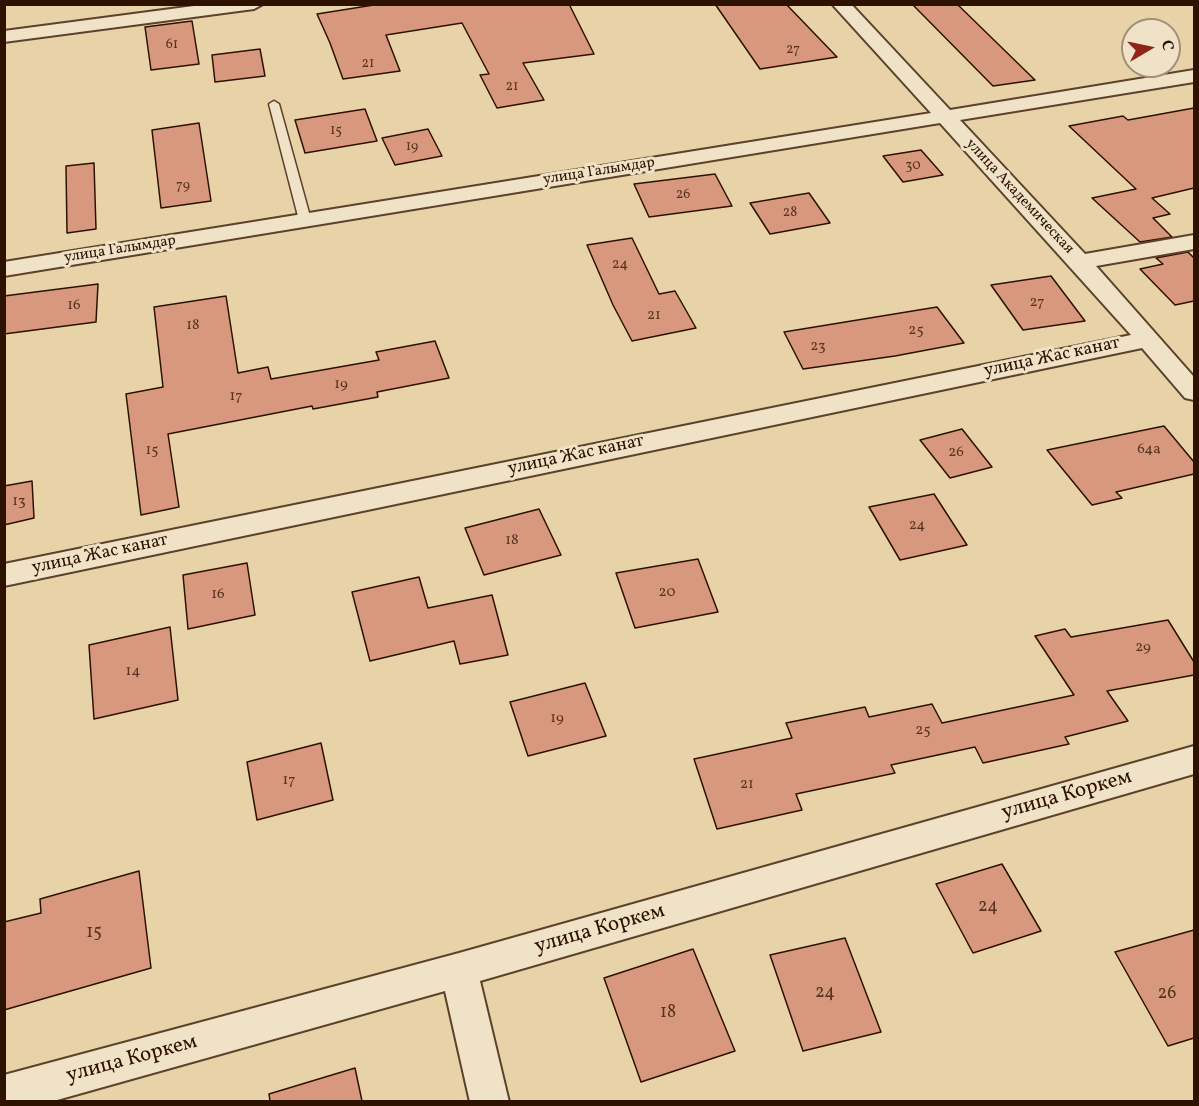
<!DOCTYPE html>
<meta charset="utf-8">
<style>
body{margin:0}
#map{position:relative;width:1199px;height:1106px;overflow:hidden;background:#e8d3a9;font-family:Vollkorn,serif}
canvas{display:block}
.frame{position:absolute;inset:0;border:6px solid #2e1200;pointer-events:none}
.north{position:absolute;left:1121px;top:18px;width:60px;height:60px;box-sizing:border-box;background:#f0e2c7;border:2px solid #a28f77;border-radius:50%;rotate:81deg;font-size:16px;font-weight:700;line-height:24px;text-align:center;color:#2e1200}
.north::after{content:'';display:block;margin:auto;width:21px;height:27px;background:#8f2418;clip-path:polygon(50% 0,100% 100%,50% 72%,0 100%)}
</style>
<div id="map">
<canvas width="1199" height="1106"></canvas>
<div class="frame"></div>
<div class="north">С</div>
</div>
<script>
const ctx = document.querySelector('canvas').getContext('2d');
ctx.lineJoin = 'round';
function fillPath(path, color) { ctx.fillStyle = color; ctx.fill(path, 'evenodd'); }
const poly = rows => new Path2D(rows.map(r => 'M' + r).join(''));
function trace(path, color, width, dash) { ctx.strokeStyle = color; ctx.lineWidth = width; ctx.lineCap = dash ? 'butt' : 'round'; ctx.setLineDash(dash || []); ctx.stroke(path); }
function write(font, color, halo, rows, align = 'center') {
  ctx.font = font + ' Vollkorn,serif'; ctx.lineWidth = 6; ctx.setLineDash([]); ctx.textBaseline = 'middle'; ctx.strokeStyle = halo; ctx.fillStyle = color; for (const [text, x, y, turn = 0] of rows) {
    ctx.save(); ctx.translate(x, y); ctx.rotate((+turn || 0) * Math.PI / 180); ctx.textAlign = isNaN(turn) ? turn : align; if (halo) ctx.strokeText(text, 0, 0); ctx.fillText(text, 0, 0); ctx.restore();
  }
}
const building = poly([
 [380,4,569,4,594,54,523,63,544,100,497,108,480,75,489,74,462,23,386,35,400,71,343,79,330,43,317,14,380,4],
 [715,4,786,4,837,57,760,69,715,4],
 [912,4,957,4,1035,80,993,86,912,4],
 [192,21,199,64,151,70,145,27,192,21],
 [260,49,265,76,215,82,212,55,260,49],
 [1194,108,1194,188,1152,198,1170,214,1153,218,1172,237,1140,242,1092,198,1136,189,1069,126,1123,116,1128,120,1194,108],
 [365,109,377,141,305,153,295,120,365,109],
 [199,123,211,201,161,208,152,130,199,123],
 [428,129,442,156,395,165,382,138,428,129],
 [921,150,943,175,903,182,883,156,921,150],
 [94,163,96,229,67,233,66,166,94,163],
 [715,174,732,206,649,217,634,184,715,174],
 [809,193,830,223,770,234,750,203,809,193],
 [632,238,659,294,675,291,696,328,632,341,613,305,587,245,632,238],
 [1188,252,1194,258,1194,301,1175,305,1140,269,1163,264,1156,258,1188,252],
 [1051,276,1085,321,1023,330,991,285,1051,276],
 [98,284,96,322,4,334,4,296,98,284],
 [226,296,238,373,268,367,271,379,379,360,376,352,435,341,449,378,377,392,378,397,313,409,312,406,168,434,179,507,141,515,126,394,163,387,154,307,226,296],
 [937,307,964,343,895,356,803,369,784,332,937,307],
 [1164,426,1194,462,1194,474,1116,492,1122,498,1092,505,1047,450,1164,426],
 [962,429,992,467,950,478,920,440,962,429],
 [32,481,34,518,4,525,4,486,32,481],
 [934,494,967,545,900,560,869,507,934,494],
 [539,509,561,555,484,575,465,528,539,509],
 [698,559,718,612,635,628,616,573,698,559],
 [247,563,255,615,188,629,183,575,247,563],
 [419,577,428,608,492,595,508,655,460,664,454,641,370,661,352,592,419,577],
 [1168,620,1194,662,1194,675,1107,691,1128,721,1065,737,1069,744,983,763,975,747,891,765,895,773,796,794,802,810,717,829,694,759,792,738,786,723,865,707,869,717,932,704,942,723,1074,695,1035,636,1065,629,1071,637,1168,620],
 [170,627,178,700,94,719,89,645,170,627],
 [585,683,606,736,528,756,510,702,585,683],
 [321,743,333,800,257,820,247,762,321,743],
 [1002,864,1041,931,973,953,936,884,1002,864],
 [139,871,151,968,4,1010,4,922,41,913,40,899,139,871],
 [1194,930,1194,1038,1168,1046,1115,952,1194,930],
 [845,938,881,1032,803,1051,770,955,845,938],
 [693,949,735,1051,641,1082,604,978,693,949],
 [355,1068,362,1101,270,1101,269,1094,355,1068]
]);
const service = poly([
 [274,101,279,104,311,220,309,222,301,222,299,220,269,104,274,101]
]);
const minor = poly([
 [209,4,263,4,254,9,4,42,4,31,209,4],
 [832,4,851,4,950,110,1194,70,1194,82,960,120,1085,254,1194,235,1194,249,1096,266,1194,377,1194,400,1185,398,1142,348,4,586,4,564,1131,335,940,123,4,276,4,262,931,113,832,4],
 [1194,746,1194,774,480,981,509,1102,470,1102,445,991,50,1102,4,1102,4,1075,459,953,1194,746]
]);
const farNumbernames = [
 ["61",172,45],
 ["27",793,50],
 ["21",368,64],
 ["21",512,87],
 ["15",336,131],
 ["19",412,147],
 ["30",913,166],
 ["79",183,186],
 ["26",683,195],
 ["28",790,213]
];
const farStreetnames = [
 ["улица Галымдар",599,172,-9],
 ["улица Академическая",1019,197,47],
 ["улица Галымдар",120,250,-9]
];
const numberNames = [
 ["24",620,265],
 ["27",1037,303],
 ["16",74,306],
 ["21",654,316],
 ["18",193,326],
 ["25",916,331],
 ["23",818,347],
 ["19",341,385],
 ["17",236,397],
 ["64а",1149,450],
 ["15",152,451],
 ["26",956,453],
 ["13",19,502],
 ["24",917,526],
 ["18",512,541],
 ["20",667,593],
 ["16",218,595],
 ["29",1143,648],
 ["14",133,672],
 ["19",557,719],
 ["25",923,731],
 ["17",289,781],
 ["21",747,785]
];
const streetNames = [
 ["улица Жас канат",1052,358,-12],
 ["улица Жас канат",576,456,-12],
 ["улица Жас канат",100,555,-12]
];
const nearNumbernames = [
 ["24",988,908],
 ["15",94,934],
 ["24",825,994],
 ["26",1167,995],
 ["18",668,1014]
];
const nearStreetnames = [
 ["улица Коркем",1067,796,-16],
 ["улица Коркем",600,930,-16],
 ["улица Коркем",132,1060,-15]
];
fillPath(building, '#d8987d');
trace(building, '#2e1200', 1.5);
trace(service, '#5c422a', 3);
trace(minor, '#5c422a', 4);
fillPath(service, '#f0e2c7');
fillPath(minor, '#f0e2c7');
write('14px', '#58341f', null, farNumbernames);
write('15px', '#2e1200', '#f0e2c7', farStreetnames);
write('15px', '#58341f', null, numberNames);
write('18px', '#2e1200', '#f0e2c7', streetNames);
write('18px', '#58341f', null, nearNumbernames);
write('21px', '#2e1200', '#f0e2c7', nearStreetnames);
</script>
